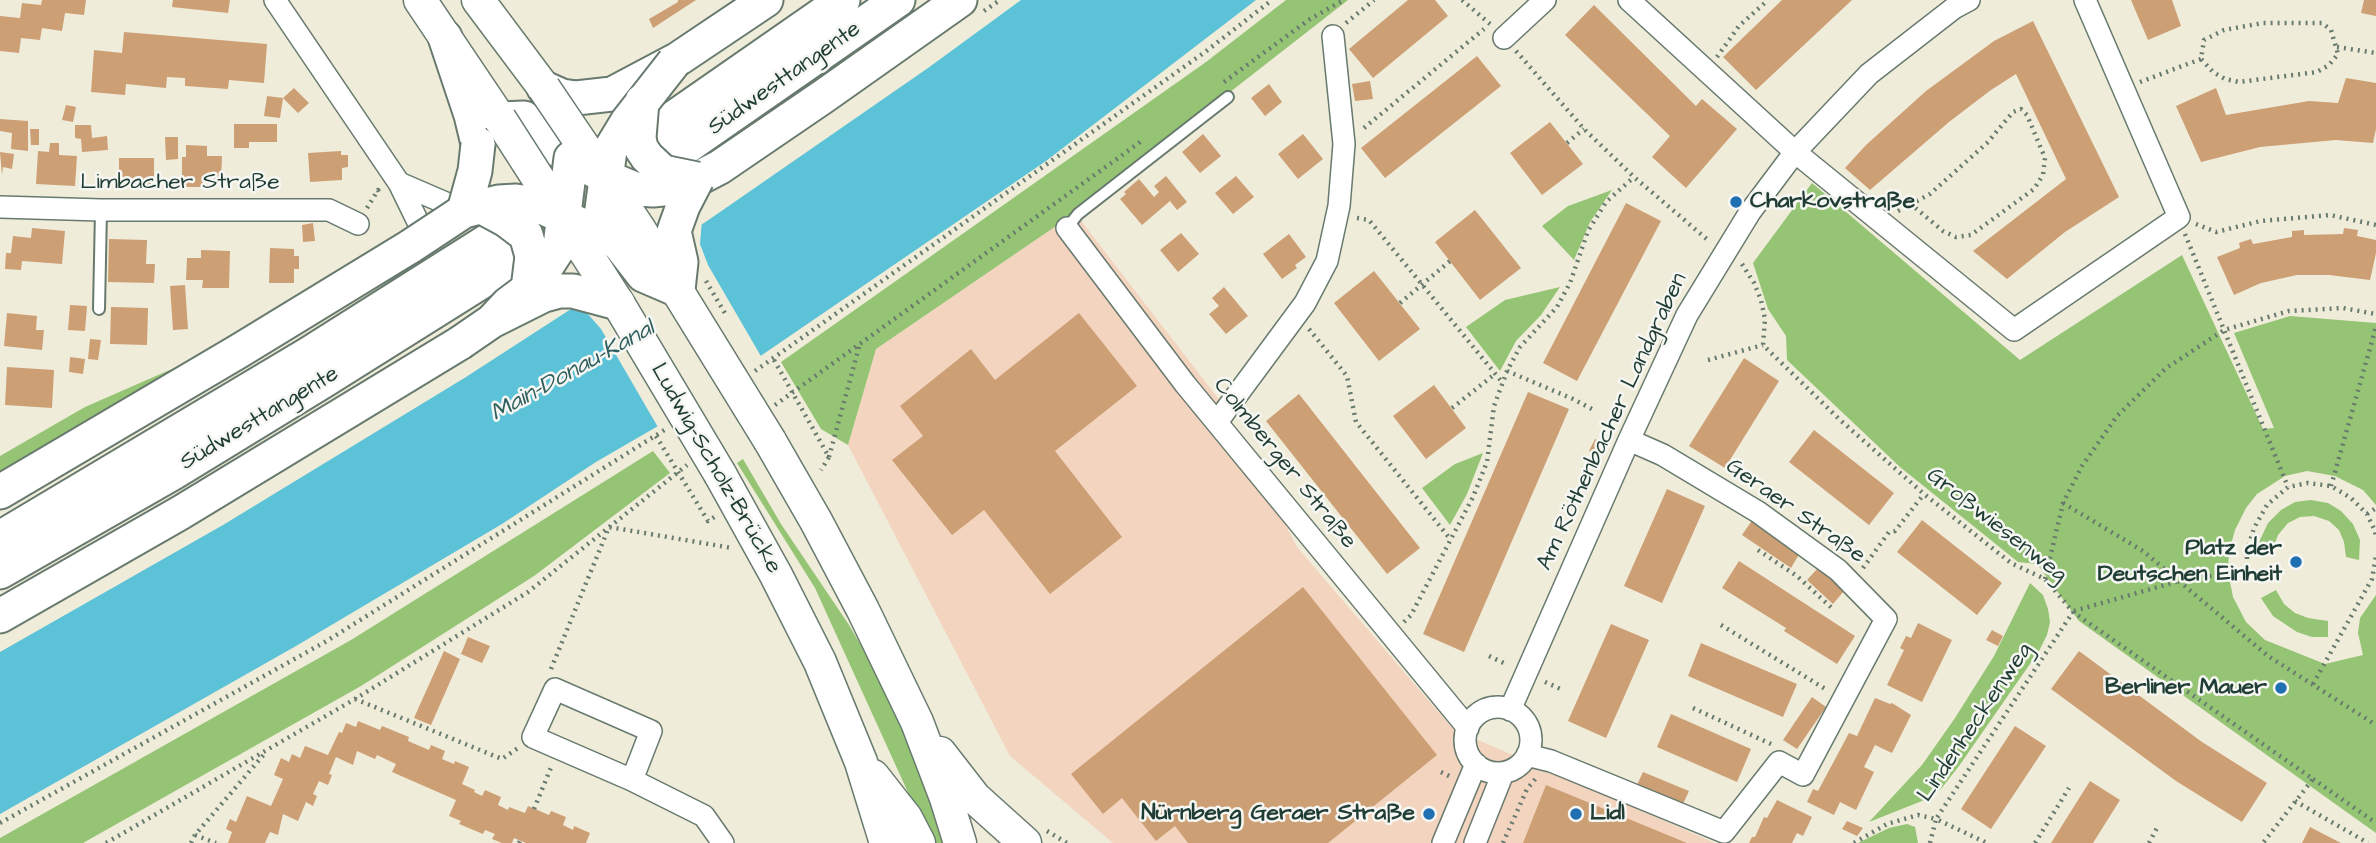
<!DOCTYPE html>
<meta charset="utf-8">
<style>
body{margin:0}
canvas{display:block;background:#f0ecda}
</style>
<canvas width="2376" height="843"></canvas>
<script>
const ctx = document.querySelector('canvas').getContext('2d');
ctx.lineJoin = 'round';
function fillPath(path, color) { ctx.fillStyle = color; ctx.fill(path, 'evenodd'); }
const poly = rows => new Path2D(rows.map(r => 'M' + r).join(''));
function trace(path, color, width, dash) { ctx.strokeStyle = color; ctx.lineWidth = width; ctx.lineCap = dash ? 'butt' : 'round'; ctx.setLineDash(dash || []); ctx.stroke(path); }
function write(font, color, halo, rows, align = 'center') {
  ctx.font = font + ' "Architects Daughter",sans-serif'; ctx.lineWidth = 5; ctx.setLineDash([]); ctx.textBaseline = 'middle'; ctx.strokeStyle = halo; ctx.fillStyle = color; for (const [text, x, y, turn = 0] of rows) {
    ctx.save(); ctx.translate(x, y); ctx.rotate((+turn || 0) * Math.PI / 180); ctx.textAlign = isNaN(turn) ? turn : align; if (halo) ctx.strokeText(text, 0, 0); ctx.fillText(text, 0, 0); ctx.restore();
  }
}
const built = poly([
 [1075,213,1224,406,1297,547,1453,729,1715,843,1113,843,1010,756,848,445,876,349]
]);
const green = poly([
 [1286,0,1348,0,1075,213,876,349,848,445,821,429,781,362,1206,62],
 [1812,183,2020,360,2182,255,2263,429,2274,428,2234,333,2290,316,2376,323,2376,505,2363,490,2335,476,2307,471,2285,476,2257,494,2246,508,2235,530,2229,552,2228,572,2233,597,2246,622,2265,640,2325,664,2363,655,2358,633,2360,618,2376,595,2376,833,2079,621,2037,564,2018,562,1900,467,1787,360,1786,336,1768,309,1753,263],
 [1612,190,1590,222,1574,260,1542,226,1568,206],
 [1560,287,1541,315,1516,341,1500,371,1466,327,1505,300],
 [213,351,0,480,0,456,85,407],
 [653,451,670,473,534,576,361,686,83,843,0,843,0,838,351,640],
 [1483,453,1467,494,1450,525,1422,488,1455,464],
 [743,459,781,524,849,625,873,666,912,743,948,843,931,843,815,588,737,463],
 [2311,500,2328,503,2341,511,2353,524,2360,540,2359,560,2346,557,2344,542,2339,530,2329,521,2314,516,2300,517,2288,523,2278,535,2270,556,2256,554,2260,540,2268,523,2281,510,2295,502],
 [2030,583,2043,595,2048,609,2050,622,2047,635,2039,651,1959,766,1941,789,1922,801,1869,822,1922,765,1955,718,1994,656],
 [2276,590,2284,604,2295,613,2308,618,2328,621,2328,637,2312,637,2297,632,2273,616,2261,598],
 [1907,824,1915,827,1918,843,1858,843,1889,828]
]);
const water = poly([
 [1021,0,1256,0,1046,161,658,426,596,462,502,524,296,646,0,814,0,652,223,525,466,377,707,221,928,68]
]);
const pier = poly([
 [702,220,700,244,708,265,762,358,659,429,601,329,587,313,568,306]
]);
const building = poly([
 [42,0,86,0,84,15,65,13,62,31,42,28,40,40,21,38,19,53,0,51,0,16,20,18,22,3,41,5],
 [173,0,230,0,228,13,172,7],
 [678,0,696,0,653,28,649,19,678,2],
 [1408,0,1435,0,1448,16,1373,78,1349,49],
 [1782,0,1852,0,1756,90,1723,57],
 [2131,0,2172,0,2181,26,2148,40],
 [2364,0,2376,0,2376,16,2361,13],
 [1594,5,1696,106,1702,99,1737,129,1686,188,1652,157,1670,136,1565,35],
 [2033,21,2119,197,2065,232,2007,279,1973,251,2066,179,2016,74,1991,90,1949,122,1870,190,1845,168,1866,145,1926,91,1994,41],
 [124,32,267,44,264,83,229,80,228,89,185,86,185,78,167,77,166,88,126,84,125,95,91,92,94,50,122,53],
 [1477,56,1501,86,1385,178,1361,148],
 [2346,78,2376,83,2376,129,2373,143,2336,140,2260,147,2201,162,2176,106,2216,88,2226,115,2309,101,2338,103],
 [1370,81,1373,99,1355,101,1352,84],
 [1269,84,1282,102,1265,116,1251,98],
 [294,88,309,103,298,113,283,98,280,118,264,116,267,96,283,98],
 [66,105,76,107,73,122,62,120],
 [0,119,28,121,28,151,11,149,12,133,0,131],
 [1550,122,1583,164,1542,195,1510,153],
 [234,124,277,124,277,142,249,142,249,148,234,148],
 [75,125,91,125,92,138,107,136,108,150,82,152,81,139,75,138],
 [30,129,39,129,39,145,31,145],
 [1203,134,1221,156,1200,173,1182,152],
 [1303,134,1323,159,1298,179,1278,154],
 [165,137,178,137,178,159,166,160],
 [50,143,59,143,59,155,77,156,75,186,36,184,38,151,49,152],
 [186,145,207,146,207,156,222,156,221,179,207,179,206,187,182,187,182,157,186,157],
 [341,151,341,155,348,155,348,167,342,168,342,180,310,182,308,153],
 [0,152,14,154,12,169,3,167,2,175],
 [119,158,154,158,154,186,119,185],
 [1166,176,1187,202,1177,210,1170,201,1142,225,1120,199,1126,194,1124,192,1139,179,1154,197,1159,192,1154,186],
 [1236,176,1254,197,1233,214,1215,193],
 [1626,203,1661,221,1577,381,1543,363],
 [1475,210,1521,268,1480,300,1435,242],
 [313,223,315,241,303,242,302,225],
 [32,228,65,231,62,264,22,261,21,270,5,269,6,253,11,253,13,236,31,238],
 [2344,228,2358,230,2357,236,2376,240,2376,253,2370,280,2329,275,2297,275,2261,283,2234,295,2217,257,2240,248,2239,243,2251,239,2253,244,2292,237,2292,231,2304,230,2304,235,2343,234],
 [1181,233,1199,254,1178,272,1160,250],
 [1289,234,1306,257,1295,265,1297,268,1282,279,1263,254],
 [109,239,147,240,146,264,155,264,154,283,108,282],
 [270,248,294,249,294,256,299,256,299,269,294,269,294,283,269,283],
 [201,250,230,251,229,288,202,288,203,280,186,280,187,258,201,258],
 [1374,271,1420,329,1379,361,1334,303],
 [185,285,188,329,173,330,170,286],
 [1224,287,1248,316,1226,334,1209,314,1219,306,1212,298],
 [70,305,87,306,85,331,68,330],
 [111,307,148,308,147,345,110,344],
 [7,313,37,316,36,330,44,330,42,350,4,346],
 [1079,313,1137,386,1055,451,1122,537,1050,594,984,510,952,535,892,460,923,436,900,406,971,349,995,380],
 [90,339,101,340,98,360,88,359],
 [70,357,85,359,83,374,69,372],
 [1744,358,1779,381,1725,468,1689,446],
 [7,367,54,370,52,408,5,405],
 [1434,385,1466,428,1426,459,1393,416],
 [1528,392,1569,409,1464,652,1423,634],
 [1299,394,1420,548,1387,574,1266,421],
 [1814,430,1894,493,1869,525,1789,462],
 [1595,439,1604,443,1599,455,1589,451],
 [1667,489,1705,506,1662,603,1624,586],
 [1753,519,1801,551,1791,568,1742,535],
 [1922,520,2002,583,1977,615,1897,552],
 [1739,561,1855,636,1837,664,1784,631,1786,628,1722,588],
 [1818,568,1844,591,1833,604,1807,580],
 [1303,587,1437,755,1328,843,1188,843,1175,826,1156,841,1122,798,1103,814,1071,774],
 [1918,623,1952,640,1922,702,1887,685,1904,650,1900,648,1906,636,1911,638],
 [1611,624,1649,640,1606,738,1568,721],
 [1992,630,2003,636,1998,646,1986,640],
 [468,637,490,646,482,663,461,654],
 [1701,643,1797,684,1783,717,1688,676],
 [444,651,460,659,431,725,414,718],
 [2079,651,2202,742,2267,783,2242,822,2176,781,2051,689],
 [1812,697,1826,707,1797,749,1783,740],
 [1875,698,1890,704,1892,703,1911,715,1892,753,1875,745,1864,767,1874,772,1856,810,1840,802,1834,815,1807,802,1813,789,1818,791,1849,733,1857,736],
 [1671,714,1751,749,1737,782,1657,747],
 [358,721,380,730,382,726,409,737,408,741,429,750,431,745,445,751,442,759,454,764,455,761,469,767,462,784,475,790,474,792,482,796,485,790,501,797,498,805,508,810,509,807,525,813,528,806,549,815,551,811,566,817,563,825,573,830,574,826,590,833,586,843,526,843,514,838,512,843,502,843,492,839,495,834,485,830,483,834,459,824,461,821,449,816,456,800,392,772,396,764,377,755,375,759,357,751,353,765,336,757,329,774,332,775,328,785,319,781,313,794,317,796,313,806,306,802,298,821,283,814,278,835,270,832,265,843,228,843,232,832,226,829,230,819,236,822,247,796,271,806,283,779,274,775,281,758,289,762,292,754,300,758,305,746,328,755,339,732,342,733,346,723,356,727],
 [2015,726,2046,746,1991,829,1961,809],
 [1643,772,1689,791,1682,806,1636,787],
 [2090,781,2120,800,2093,843,2051,843],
 [1546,785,1687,843,1523,843],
 [1777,800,1812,817,1803,836,1797,833,1792,843,1749,843,1752,837,1755,837,1764,817,1767,818],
 [1847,821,1863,828,1857,836,1842,829],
 [2310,827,2341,843,2302,843]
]);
const path = poly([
 [1462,0,1490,24],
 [984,11,1000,0],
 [1346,23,1374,0],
 [2337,47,2376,53],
 [1516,51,1584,129,1634,177,1709,241],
 [1717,57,1739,26,1768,0],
 [1224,82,1310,19,1344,0],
 [2140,82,2201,59,2204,40,2224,30,2263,23,2322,23,2331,30,2338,54,2329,65,2317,72,2239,82,2225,79,2213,72,2201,59],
 [1364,128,1484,29],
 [1567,143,1584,129],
 [367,208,378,190,379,192],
 [1898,211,1930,194,1987,143,2013,112,2021,109,2027,115,2045,158,2043,175,2034,189,1971,235,1956,237,1943,231,1912,205],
 [1357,218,1369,220,1502,382],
 [2196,224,2216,232,2261,221,2330,215,2376,225],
 [2185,234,2288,487],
 [1742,264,1754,283,1761,300,1765,319,1763,345,1839,419,1924,494,2011,563,2045,579,2073,612,2313,779,2263,843],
 [1400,303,1450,261],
 [1309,329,1347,376,1356,422,1451,540],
 [774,360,829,457,821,470],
 [1708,360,1763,345],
 [755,371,1205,52,1272,0],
 [1507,371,1573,399,1592,409],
 [775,405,1143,140],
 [1452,408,1495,374],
 [656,436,708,521,716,516],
 [829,457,859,347],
 [2331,486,2376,327],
 [2063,503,2143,551,2268,656,2376,725],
 [2367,514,2376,508],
 [1758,550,1797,576,1834,610],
 [1863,568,1889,532,1895,531,1924,494],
 [2045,579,2063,503,2082,466,2117,416,2165,369,2224,330,2289,311,2343,308,2376,314],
 [2074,611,2179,581,2247,570,2247,551,2254,528,2267,505,2288,487,2308,483,2331,486,2351,498,2367,514,2375,531,2376,538],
 [1404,622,1411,615,1473,497,1487,462,1494,406,1507,371,1520,347,1557,307,1570,283,1588,231,1606,202,1634,177],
 [1721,625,1827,690],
 [1489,656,1508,665],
 [551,669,609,527,732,548],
 [1545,682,1563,690],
 [2313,684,2372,579,2376,556],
 [355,699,502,759,518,748],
 [1693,708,1771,744],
 [1441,772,1451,777],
 [2313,779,2376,823],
 [2295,801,2368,843],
 [534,809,552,765],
 [0,823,325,642,666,429],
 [1047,831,1067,843],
 [195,835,216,843],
 [106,843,355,699,528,592,687,465],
 [191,843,195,835,266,752],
 [519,843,520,841],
 [1503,843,1527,789,1537,777],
 [1854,843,1887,824,1918,815,1936,819,2073,612],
 [1930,843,1936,819,1987,843],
 [2035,843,2069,788],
 [2149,843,2158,826]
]);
const service = poly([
 [1067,228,1078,214,1228,97],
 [99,309,101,210]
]);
const minor = poly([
 [275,0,399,183,419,224,422,238],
 [1629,0,1795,152,2014,330,2179,217,2085,0],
 [1504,38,1545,0],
 [399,183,464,211],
 [0,207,101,210,329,210,358,224],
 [1067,228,1185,384,1468,728],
 [1217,422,1305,303,1327,261,1339,206,1344,144,1333,36],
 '1465 740a33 33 0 1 1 66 0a33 33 0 1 1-66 0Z',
 [1510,710,1629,440,1687,315,1750,212,1795,152,1869,74,1954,8,1969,0],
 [1527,755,1551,761,1724,832,1779,762,1803,775,1886,619,1838,570,1758,512,1663,455,1629,440],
 [632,780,651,731,555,689,533,737,632,780,704,816,723,843],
 [1443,843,1476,764],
 [1475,843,1503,773]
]);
const primary = poly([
 [420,0,500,119],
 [478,0,544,88],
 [770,441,816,521,863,610,917,722,946,798,960,843],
 [720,474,776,575,820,662,861,762,886,843],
 [940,753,975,798,1025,843],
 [873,776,906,818,919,843]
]);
const trunk = poly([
 [445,37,471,115,478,144],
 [544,88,562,96,576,98,612,94,678,59,766,0],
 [500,119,524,118,542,140,571,158],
 [656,130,843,0],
 [672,157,898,0],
 [697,179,720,167,824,96,960,0],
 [0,492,239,351,411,246],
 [0,538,307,355,497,235],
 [0,572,173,473,325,380,516,260],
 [0,616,180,513,460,343]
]);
const pathBridge = poly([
 [706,281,726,315]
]);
const primaryBridge = poly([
 [544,88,638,227,770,441],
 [500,119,618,303,720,474]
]);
const trunkBridge = poly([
 [642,101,639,138,641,148,647,157,663,172,697,179],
 [480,206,506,220,526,235,532,256,528,289],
 [464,211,475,171,478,144],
 [599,231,610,150,627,122,674,62],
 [411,246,464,211,499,202,516,201,532,203,609,237,619,244,643,275,678,290,681,262,674,231,683,206,697,179],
 [492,321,508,304,528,289,545,269,560,246,571,158,606,177,635,189,653,190,672,188,697,179],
 [460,343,492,321,544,295,559,291,573,291,618,303]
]);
const markers = [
 [1736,202,7,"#1f6fb2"],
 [2296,562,7,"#1f6fb2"],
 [2281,688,7,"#1f6fb2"],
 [1429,814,7,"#1f6fb2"],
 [1576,814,7,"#1f6fb2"]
];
const streetNames = [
 ["Südwesttangente",785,79,-35],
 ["Limbacher Straße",180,183],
 ["Südwesttangente",260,419,-31],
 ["Am Röthenbacher Landgraben",1613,422,-65],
 ["Colmberger Straße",1284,464,51],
 ["Ludwig-Scholz-Brücke",715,469,60],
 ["Geraer Straße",1795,512,35],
 ["Großwiesenweg",1996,526,38],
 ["Lindenheckenweg",1976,723,-56]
];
const poiNames = [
 ["Charkovstraße",1750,202,"left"],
 ["Platz der",2282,549],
 ["Deutschen Einheit",2282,575],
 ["Berliner Mauer",2267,688],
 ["Nürnberg Geraer Straße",1415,814],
 ["Lidl",1590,814,"left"]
];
const waterNames = [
 ["Main-Donau-Kanal",573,372,-29]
];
fillPath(built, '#f3d4bf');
fillPath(green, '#94c474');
fillPath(water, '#5bc2d8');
fillPath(pier, '#f0ecda');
fillPath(building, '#cd9f75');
trace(service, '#687a6e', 14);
trace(minor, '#687a6e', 24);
trace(primary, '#687a6e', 35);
trace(trunk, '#687a6e', 37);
trace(path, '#687a6e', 4.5, [2, 5]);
trace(service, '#fff', 10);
trace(minor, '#fff', 21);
trace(primary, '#fff', 32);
trace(trunk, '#fff', 33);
trace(primaryBridge, '#687a6e', 35, []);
trace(trunkBridge, '#687a6e', 37, []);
trace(pathBridge, '#687a6e', 4.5, [2, 5]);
trace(primaryBridge, '#fff', 32);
trace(trunkBridge, '#fff', 33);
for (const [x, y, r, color] of markers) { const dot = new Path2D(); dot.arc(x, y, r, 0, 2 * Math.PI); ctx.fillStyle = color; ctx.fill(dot); trace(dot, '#f6f6f2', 2.5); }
write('23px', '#1f3d34', '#f6f6f2', streetNames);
write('bold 23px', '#1f3d34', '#f6f6f2', poiNames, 'right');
write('italic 24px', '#2e5e5d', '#f6f6f2', waterNames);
</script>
